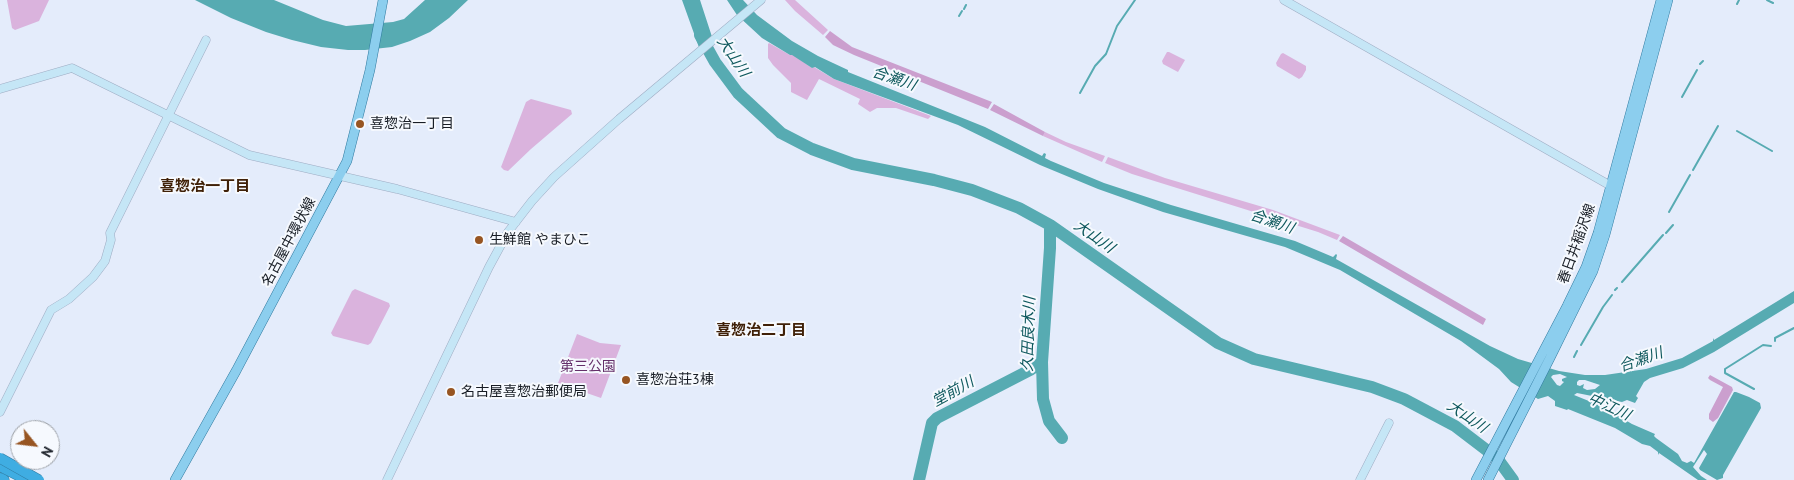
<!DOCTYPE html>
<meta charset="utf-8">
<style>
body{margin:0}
#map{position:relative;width:1794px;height:480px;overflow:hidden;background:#e4ecfb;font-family:"PT Sans",sans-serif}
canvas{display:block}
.north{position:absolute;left:10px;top:420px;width:50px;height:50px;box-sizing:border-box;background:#f6f9fe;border:1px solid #9da1a7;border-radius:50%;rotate:119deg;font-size:14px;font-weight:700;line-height:20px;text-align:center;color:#181d25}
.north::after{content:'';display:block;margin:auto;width:18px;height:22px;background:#975522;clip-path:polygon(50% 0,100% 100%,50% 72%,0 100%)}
</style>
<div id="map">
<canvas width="1794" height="480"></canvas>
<div class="north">N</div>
</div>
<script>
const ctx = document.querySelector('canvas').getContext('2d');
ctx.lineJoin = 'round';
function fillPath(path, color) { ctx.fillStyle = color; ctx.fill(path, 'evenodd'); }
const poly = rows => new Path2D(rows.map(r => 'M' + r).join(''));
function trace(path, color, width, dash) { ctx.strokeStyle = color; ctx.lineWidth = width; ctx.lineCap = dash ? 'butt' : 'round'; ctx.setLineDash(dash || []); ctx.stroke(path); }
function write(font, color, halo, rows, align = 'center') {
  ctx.font = font + ' "PT Sans","Noto Sans JP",sans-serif'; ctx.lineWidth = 4; ctx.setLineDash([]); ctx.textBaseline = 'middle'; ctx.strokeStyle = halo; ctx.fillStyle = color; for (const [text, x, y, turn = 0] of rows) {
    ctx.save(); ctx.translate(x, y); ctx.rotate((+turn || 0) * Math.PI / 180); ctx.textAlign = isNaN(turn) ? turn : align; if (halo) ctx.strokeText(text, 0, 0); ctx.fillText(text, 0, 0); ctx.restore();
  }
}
const green = poly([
 [7,0,49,0,39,21,15,30,12,28],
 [785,0,795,0,828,30,823,35,795,11],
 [769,43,790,55,792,54,812,68,814,67,834,79,931,116,928,119,896,108,877,108,870,112,858,104,860,99,819,79,807,100,791,92,791,83,773,65,768,58,768,44],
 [1167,52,1169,52,1185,60,1178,72,1163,64,1162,61],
 [1283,53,1306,66,1306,70,1302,77,1299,79,1277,66,1276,63,1281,54],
 [531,99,571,110,572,114,531,149,508,171,504,170,501,167,526,102],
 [1045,132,1066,142,1105,156,1102,162,1043,136],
 [1108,157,1165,178,1273,210,1340,235,1337,240,1318,232,1132,174,1105,163],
 [355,289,389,303,390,306,371,343,368,345,333,336,331,333,352,291],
 [577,334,600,343,621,345,601,398,558,383]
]);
const forest = poly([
 [830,31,852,47,992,102,988,109,854,55,833,45,825,37],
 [994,104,1045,132,1043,136,990,110],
 [1343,236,1486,319,1483,325,1339,241],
 [1710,375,1732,387,1733,390,1718,418,1713,422,1709,419,1709,414,1723,387,1710,380,1708,378]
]);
const water = poly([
 [195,0,274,0,323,20,346,26,393,22,404,19,425,0,468,0,449,18,430,32,410,41,392,47,365,50,348,50,321,47,292,40,266,32,231,18],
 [682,0,700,0,714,43,701,53],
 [727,0,743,0,757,15,792,41,818,56,848,70,848,72,985,127,1042,156,1044,153,1046,154,1045,158,1051,161,1104,183,1171,205,1295,241,1333,257,1336,254,1337,255,1336,259,1490,346,1518,359,1559,371,1585,375,1605,375,1646,369,1682,358,1713,341,1713,338,1714,340,1794,291,1794,303,1714,352,1683,368,1650,378,1644,382,1636,396,1638,398,1635,403,1627,400,1622,402,1577,393,1574,395,1616,412,1615,414,1632,424,1655,434,1654,436,1656,438,1678,454,1682,461,1687,463,1691,461,1694,463,1734,392,1736,392,1749,397,1760,403,1761,408,1723,475,1723,478,1717,480,1700,470,1699,468,1707,454,1704,450,1693,467,1701,476,1707,480,1698,480,1659,453,1658,455,1658,452,1650,446,1642,444,1615,428,1568,409,1567,410,1555,406,1555,401,1548,396,1538,399,1511,382,1499,369,1461,341,1340,270,1285,247,1163,212,1098,189,1040,165,958,125,834,79,815,67,812,68,792,55,790,55,762,38,737,15],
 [1560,374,1567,377,1562,379,1562,381,1564,382,1560,386,1557,385,1551,377,1553,375],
 [1579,380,1585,380,1600,385,1595,389,1587,390,1583,388,1584,384,1580,386,1577,385,1577,382]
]);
const stream = poly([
 [1767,0,1773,3],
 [1737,4,1739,0],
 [964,9,966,5],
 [959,16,962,11],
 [1700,64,1703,61],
 [1080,93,1095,66,1106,54,1117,26,1135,0],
 [1682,97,1697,70],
 [1737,131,1772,151],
 [1693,170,1718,126],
 [1669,212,1690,175],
 [1666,233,1673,225],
 [1622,282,1663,235],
 [1615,290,1617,288],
 [1775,341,1775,338,1794,328],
 [1581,345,1603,307,1612,295],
 [1574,357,1577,351],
 [1754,389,1725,373,1725,369,1763,345,1771,346]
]);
const river = poly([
 [700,35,715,62,738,93,781,133,812,149,853,164,934,180,972,190,1019,208,1050,225,1218,343,1254,359,1372,387,1404,399,1455,426,1497,458,1513,480],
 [1050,225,1050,248,1042,362,1043,399,1049,421,1062,438],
 [919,480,932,423,937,418,1030,370,1042,362]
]);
const secondary = poly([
 [1284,0,1611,186],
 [0,89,72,68,249,155,397,189,516,222],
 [0,412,51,310,69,299,93,277,105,261,111,240,110,233,206,40],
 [387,480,489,267,508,232,532,201,554,177,619,119,761,0],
 [1360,480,1389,423]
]);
const primary = poly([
 [175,480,236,371,347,161,370,70,383,0],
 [1476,480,1567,306,1586,267,1598,233,1661,0],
 [1488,480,1550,358,1593,271,1605,235,1668,0]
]);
const highway = poly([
 [0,466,27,480],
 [0,478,4,480]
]);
const highwayBridge = poly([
 [0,458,39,480]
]);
const markers = [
 [360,124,5,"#975522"],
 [479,240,5,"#975522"],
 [626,380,5,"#975522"],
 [451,392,5,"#975522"]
];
const poiNames = [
 ["喜惣治一丁目",370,124],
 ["生鮮館 やまひこ",489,240],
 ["喜惣治荘3棟",636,380],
 ["名古屋喜惣治郵便局",461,392]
];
const streetNames = [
 ["名古屋中環状線",289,242,-62],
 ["春日井稲沢線",1577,244,-70]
];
const parkNames = [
 ["第三公園",588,367]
];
const waterNames = [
 ["大山川",733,57,56],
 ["合瀬川",894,79,19],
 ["合瀬川",1272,222,19],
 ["大山川",1094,237,35],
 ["久田良木川",1029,334,-88],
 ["合瀬川",1641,360,-19],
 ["堂前川",953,392,-29],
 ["中江川",1609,407,25],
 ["大山川",1467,417,34]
];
const neighbourhoodNames = [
 ["喜惣治一丁目",205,187],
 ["喜惣治二丁目",761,331]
];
fillPath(green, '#dab3dd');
fillPath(forest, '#cb9fce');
fillPath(water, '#57abb2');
trace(stream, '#57abb2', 2);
trace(river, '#57abb2', 12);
trace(secondary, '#9facc3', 9);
trace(primary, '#317ba0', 10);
trace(highway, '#317ba0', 11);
trace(secondary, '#c5e6f6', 8);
trace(primary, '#8cceee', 9);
trace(highway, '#3fade2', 10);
trace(highwayBridge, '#317ba0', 11, []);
trace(highwayBridge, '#3fade2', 10);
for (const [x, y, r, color] of markers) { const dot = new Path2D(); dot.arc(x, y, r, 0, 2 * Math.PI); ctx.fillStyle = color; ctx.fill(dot); trace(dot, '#f6f9fe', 2); }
write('14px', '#181d25', '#f6f9fe', poiNames, 'left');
write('14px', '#181d25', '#f6f9fe', streetNames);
write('14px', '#65306a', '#f6f9fe', parkNames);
write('italic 15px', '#0e585d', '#f6f9fe', waterNames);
write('bold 15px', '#402108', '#f6f9fe', neighbourhoodNames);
</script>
